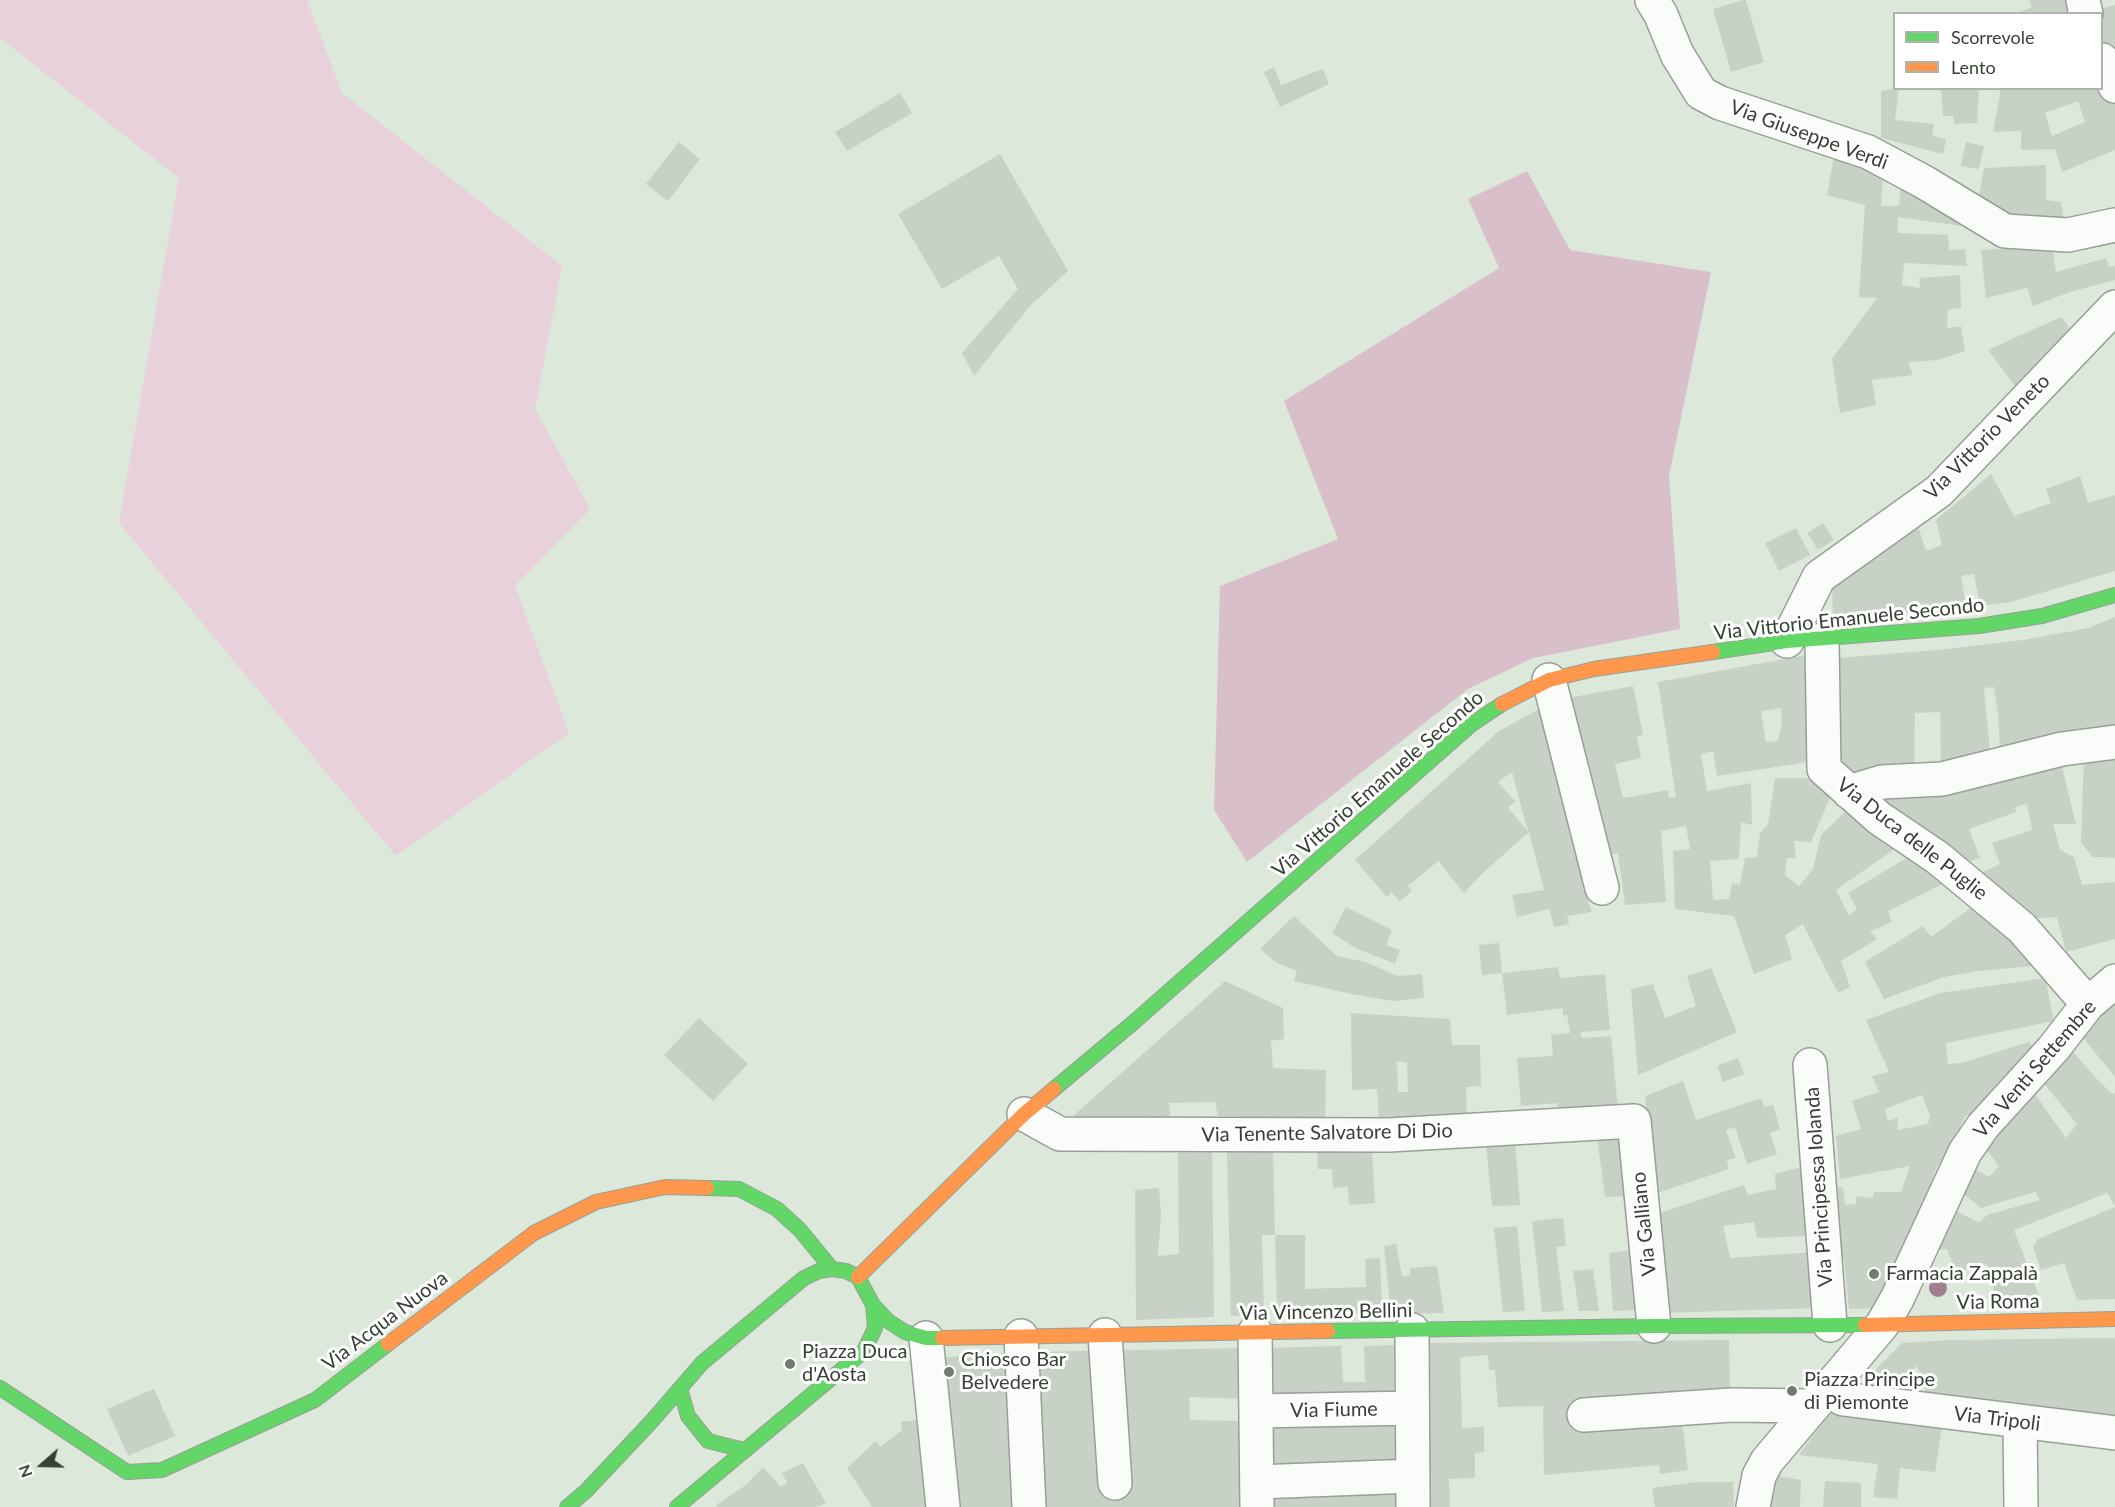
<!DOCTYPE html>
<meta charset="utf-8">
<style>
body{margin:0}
#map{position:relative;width:2115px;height:1507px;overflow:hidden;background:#dce9da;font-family:Lato,sans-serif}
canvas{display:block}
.legend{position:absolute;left:1893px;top:12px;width:210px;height:78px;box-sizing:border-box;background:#fff;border:2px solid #afb3ae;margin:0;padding:8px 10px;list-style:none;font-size:18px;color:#374035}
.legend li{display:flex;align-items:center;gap:12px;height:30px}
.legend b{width:30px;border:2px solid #afb3ae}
.north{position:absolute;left:12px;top:1435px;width:60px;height:60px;-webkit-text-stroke:4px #fff;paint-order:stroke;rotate:250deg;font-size:16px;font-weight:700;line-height:24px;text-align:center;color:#374035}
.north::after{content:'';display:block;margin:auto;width:21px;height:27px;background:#374035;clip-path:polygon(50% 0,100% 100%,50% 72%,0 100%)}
</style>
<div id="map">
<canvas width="2115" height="1507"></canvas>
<ul class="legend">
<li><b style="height:8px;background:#63d668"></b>Scorrevole</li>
<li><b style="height:8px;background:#ff974d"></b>Lento</li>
</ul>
<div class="north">N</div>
</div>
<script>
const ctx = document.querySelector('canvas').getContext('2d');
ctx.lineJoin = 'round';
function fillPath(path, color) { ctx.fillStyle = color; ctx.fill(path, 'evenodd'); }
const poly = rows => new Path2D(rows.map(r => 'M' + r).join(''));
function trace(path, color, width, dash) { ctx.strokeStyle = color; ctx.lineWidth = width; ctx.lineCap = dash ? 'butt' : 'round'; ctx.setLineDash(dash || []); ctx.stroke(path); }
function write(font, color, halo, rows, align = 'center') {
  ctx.font = font + ' Lato,sans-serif'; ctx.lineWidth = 6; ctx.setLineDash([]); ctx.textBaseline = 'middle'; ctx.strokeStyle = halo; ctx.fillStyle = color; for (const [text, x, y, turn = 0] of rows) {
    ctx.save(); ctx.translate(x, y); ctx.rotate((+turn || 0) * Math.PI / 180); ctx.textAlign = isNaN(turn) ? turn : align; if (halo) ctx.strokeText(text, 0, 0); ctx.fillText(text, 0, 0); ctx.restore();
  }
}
const green = poly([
 [0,0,307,0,342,93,562,266,535,409,590,509,515,586,569,733,396,856,119,523,179,178,0,38]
]);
const forest = poly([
 [1527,171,1570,250,1711,272,1669,476,1680,629,1533,658,1468,689,1247,862,1214,810,1220,586,1338,539,1284,401,1499,268,1468,199]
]);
const building = poly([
 [1743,0,1746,0,1764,62,1731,72,1713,9],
 [2029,0,2076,0,2080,14,2015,14,2032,7],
 [2115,5,2115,68,2102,43,2102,14,2091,11],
 [1274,67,1281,85,1323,69,1329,84,1280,107,1264,72],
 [1899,88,1895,120,1934,124,1932,136,1946,139,1943,154,1881,138,1881,91],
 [1941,88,1979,88,1977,123,1954,124,1953,116,1943,116],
 [1999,88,2102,88,2115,96,2115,150,2062,172,2055,149,2021,150,2021,131,1993,132,2000,95],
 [2078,101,2085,122,2052,136,2045,113],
 [900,93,912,113,847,151,835,132],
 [679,142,700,159,668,201,646,184],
 [1966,142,1984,146,1979,169,1961,166],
 [1000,154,1068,271,1029,307,974,376,962,353,1018,289,999,256,942,289,898,214],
 [1834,157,1883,174,1881,206,1899,206,1901,181,1969,227,1898,217,1898,233,1948,235,1949,250,1965,249,1967,266,1904,263,1902,285,1920,288,1919,278,1960,275,1961,308,1948,309,1947,328,1961,326,1965,351,1938,360,1908,362,1913,375,1872,380,1876,405,1840,413,1832,359,1877,298,1859,297,1865,205,1827,195],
 [2046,165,2046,200,2061,202,2064,222,2006,218,1978,201,1984,168],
 [2052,245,2056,272,2106,258,2109,267,2115,266,2115,280,2070,292,2033,306,2027,288,1986,298,1981,250],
 [2061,317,2074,333,2015,386,1988,350],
 [1991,474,2014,516,2051,503,2046,489,2080,476,2088,503,2115,495,2115,571,2011,602,1980,606,1974,574,1961,576,1966,606,1833,619,1832,585,1917,523,1926,551,1942,545,1936,520],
 [1823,523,1834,540,1818,550,1807,533],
 [1796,528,1810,555,1779,571,1765,543],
 [2115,617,2115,732,2000,748,1998,715,1994,687,1984,688,1991,762,1941,769,1940,712,1915,713,1914,773,1837,773,1837,658,1937,650,2023,640,2089,628],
 [1812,654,1808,762,1717,776,1713,751,1701,754,1707,791,1751,783,1752,825,1741,822,1739,859,1710,861,1713,900,1729,899,1732,883,1740,885,1745,858,1757,857,1760,833,1768,824,1775,778,1812,778,1834,788,1811,842,1794,841,1796,858,1787,858,1785,875,1799,886,1813,869,1821,835,1851,806,1900,845,1836,890,1849,916,1857,909,1848,893,1915,853,1947,882,1888,911,1892,922,1870,931,1877,939,1841,961,1850,987,1838,993,1803,924,1785,935,1792,959,1754,974,1734,916,1675,909,1673,851,1690,849,1686,826,1661,831,1666,902,1625,905,1618,853,1603,857,1562,699,1633,686,1643,735,1637,736,1641,758,1615,764,1623,798,1668,790,1669,798,1676,797,1658,682],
 [1781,708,1782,724,1778,741,1766,742,1761,711],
 [1548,704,1597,899,1588,901,1592,912,1567,916,1569,924,1554,927,1549,909,1517,917,1512,895,1544,890,1529,832,1525,821,1512,772,1498,782,1515,801,1508,808,1529,832,1484,872,1464,893,1438,861,1408,886,1412,891,1400,901,1391,892,1387,897,1355,860,1499,731],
 [2115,752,2115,858,2092,857,2081,842,2084,755],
 [2060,759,2076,824,2053,824,2060,850,2074,857,2082,885,2115,882,2115,939,2066,952,2057,917,2027,919,1981,873,2000,864,1992,843,2032,830,2027,804,2015,807,2016,812,1969,829,1980,858,1963,864,1934,835,1900,820,1884,815,1887,790],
 [1976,904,1997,920,2034,966,1978,971,1944,977,1884,999,1865,962,1923,926,1931,937],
 [1346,907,1392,930,1386,945,1400,950,1395,964,1355,948,1332,933],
 [1294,916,1337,956,1366,962,1397,976,1422,974,1424,998,1394,1001,1356,995,1294,981,1297,971,1277,963,1260,949],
 [1499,943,1502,973,1482,975,1479,945],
 [1558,967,1560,978,1605,974,1610,1030,1581,1032,1581,1038,1611,1036,1618,1108,1558,1113,1557,1103,1521,1106,1517,1058,1553,1056,1551,1035,1570,1033,1567,1015,1563,1015,1563,1008,1507,1015,1502,973],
 [1711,968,1737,1032,1638,1075,1631,989,1653,984,1665,1018,1696,1006,1687,976],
 [2045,978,2054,1021,1946,1043,1948,1064,1961,1063,2029,1042,2037,1052,1974,1117,1966,1115,1933,1175,1941,1177,1877,1308,1849,1309,1844,1259,1835,1261,1833,1188,1843,1187,1845,1205,1856,1204,1856,1196,1873,1198,1874,1192,1901,1192,1910,1166,1840,1179,1836,1136,1861,1129,1852,1101,1879,1092,1872,1076,1889,1072,1866,1020,1940,993],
 [1922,1095,1930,1116,1928,1124,1898,1130,1898,1118,1888,1121,1885,1109],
 [1225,981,1283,1008,1284,1039,1271,1041,1273,1068,1326,1070,1325,1120,1218,1116,1215,1102,1169,1103,1170,1118,1122,1120,1073,1116],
 [2115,998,2115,1077,2080,1034],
 [1351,1013,1450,1019,1452,1045,1480,1045,1481,1086,1466,1087,1467,1118,1379,1120,1377,1089,1352,1090],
 [1397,1062,1407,1062,1408,1092,1398,1092],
 [699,1018,748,1064,713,1101,664,1055],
 [2069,1047,2096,1078,2112,1094,2115,1093,2115,1206,2107,1193,2014,1230,2041,1301,1997,1302,1987,1264,1956,1273,1947,1249,1933,1250,1953,1209,1979,1223,1987,1215,2040,1200,2035,1192,1981,1208,1961,1192,1975,1169,1989,1177,1999,1166,1984,1147,2032,1090,2066,1138,2077,1124,2041,1080],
 [1738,1058,1744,1074,1723,1082,1717,1066],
 [1683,1081,1696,1120,1761,1098,1764,1107,1773,1105,1780,1129,1770,1133,1777,1154,1747,1164,1735,1127,1726,1130,1736,1158,1727,1160,1729,1169,1654,1194,1645,1096],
 [1624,1135,1630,1196,1605,1197,1597,1137],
 [1515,1142,1520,1205,1492,1206,1486,1145],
 [1372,1150,1375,1203,1349,1205,1348,1187,1333,1188,1332,1169,1318,1169,1317,1152],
 [1273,1151,1275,1235,1262,1235,1264,1315,1231,1316,1227,1152],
 [1212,1152,1214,1317,1136,1320,1135,1190,1159,1188,1161,1214,1158,1256,1179,1254,1178,1153],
 [1805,1166,1810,1236,1757,1238,1754,1222,1723,1226,1730,1258,1814,1252,1817,1308,1663,1313,1657,1214,1744,1185,1748,1195,1776,1189,1775,1174],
 [2115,1207,2115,1299,2077,1300,2064,1263,2041,1270,2033,1247,2038,1239],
 [1563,1218,1566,1246,1556,1247,1564,1311,1542,1312,1532,1221],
 [1517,1226,1525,1311,1503,1312,1494,1228],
 [1275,1235,1305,1235,1305,1289,1366,1287,1365,1259,1380,1258,1382,1313,1277,1315],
 [1396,1244,1402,1276,1410,1275,1410,1268,1437,1266,1444,1313,1391,1314,1384,1246],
 [1638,1249,1644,1310,1613,1311,1609,1253],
 [1593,1269,1599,1311,1579,1311,1573,1271],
 [2115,1338,2115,1416,1926,1393,1917,1366,1891,1392,1858,1387,1902,1343,1950,1340],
 [1729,1340,1730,1395,1681,1413,1688,1470,1660,1474,1659,1465,1544,1475,1543,1406,1498,1407,1495,1370,1489,1370,1488,1355,1460,1357,1462,1428,1484,1427,1484,1452,1475,1453,1475,1478,1449,1479,1450,1507,1427,1507,1423,1343],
 [1394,1345,1394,1396,1267,1400,1268,1348,1341,1346,1343,1382,1365,1382,1364,1346],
 [1243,1348,1242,1399,1189,1397,1190,1420,1242,1421,1242,1507,1034,1507,1029,1352],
 [1013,1352,1021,1507,953,1507,938,1358],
 [154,1389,175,1436,128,1456,107,1409],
 [1832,1410,1942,1427,1935,1472,1900,1468,1897,1499,1873,1497,1878,1464,1799,1455],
 [924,1419,934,1507,872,1507,847,1468,876,1441,880,1447,902,1430,901,1422],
 [1395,1420,1395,1466,1268,1470,1267,1422],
 [803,1463,826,1503,816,1507,717,1507,716,1505,746,1485,763,1467,781,1487,787,1483,782,1473],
 [1778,1476,1801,1480,1800,1507,1768,1507],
 [1825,1481,1861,1483,1861,1507,1823,1507],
 [1697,1482,1733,1482,1734,1507,1655,1507,1652,1488],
 [1395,1487,1395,1507,1268,1507,1268,1492]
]);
const street = poly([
 [1652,0,1661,15,1677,54,1701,93,1720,103,1868,152,1924,182,2005,231,2068,235,2115,225],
 [2083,0,2086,14],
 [2102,60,2115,86],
 [1822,640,1824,769,1879,818,1938,858,2022,928,2088,1004],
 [1787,641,1819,577,1939,491,2115,307],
 [1549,680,1602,888],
 [1849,792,1882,782,1942,779,2062,749,2115,742],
 [1810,1065,1830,1325],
 [1024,1114,1060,1134,1389,1135,1634,1121,1654,1326],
 [1412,1330,1413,1507],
 [1255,1332,1257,1507],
 [1105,1335,1115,1483],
 [1021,1336,1029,1507],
 [926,1338,943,1507],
 [1843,1399,2115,1433],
 [1256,1411,1412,1408],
 [1584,1415,1731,1405,1811,1406],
 [2020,1422,2021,1507],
 [1257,1482,1413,1476],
 [1753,1507,1759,1476,1767,1461,1882,1325,1897,1299,1965,1152,1983,1126,2053,1049,2088,1004,2115,981]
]);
const fast = poly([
 [1713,652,1787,641,1979,626,2042,616,2115,595],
 [1054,1089,1134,1022,1472,724,1502,704],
 [707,1188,739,1189,777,1209,800,1230,832,1269],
 [1328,1331,1654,1326,1865,1325],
 [0,1388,127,1472,162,1470,315,1400,388,1344],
 [680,1389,688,1416,708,1441,744,1450],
 [567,1507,586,1491,651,1422,702,1363,804,1278,819,1271,832,1269,846,1271,858,1277,873,1305,888,1321,905,1332,926,1338,942,1338],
 [677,1507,864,1351,875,1328,873,1305]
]);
const slow = poly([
 [1502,704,1549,680,1594,669,1713,652],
 [858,1277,1024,1114,1054,1089],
 [1865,1325,2115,1319],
 [942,1338,1328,1331],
 [388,1344,534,1233,596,1202,665,1187,707,1188]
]);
const trees = [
 [1938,1288]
];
const markers = [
 [1874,1274,6,"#717b6f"],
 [790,1364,6,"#717b6f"],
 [949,1372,6,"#717b6f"],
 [1792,1391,6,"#717b6f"]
];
const streetNames = [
 ["Via Giuseppe Verdi",1809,135,20],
 ["Via Vittorio Veneto",1987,437,-45],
 ["Via Vittorio Emanuele Secondo",1849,619,-6],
 ["Via Vittorio Emanuele Secondo",1378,784,-41],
 ["Via Duca delle Puglie",1912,839,38],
 ["Via Venti Settembre",2035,1069,-49],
 ["Via Tenente Salvatore Di Dio",1327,1133,-1],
 ["Via Principessa Iolanda",1819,1187,-94],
 ["Via Galliano",1644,1224,-96],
 ["Via Roma",1998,1302,-1],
 ["Via Vincenzo Bellini",1326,1312,-1],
 ["Via Acqua Nuova",385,1321,-37],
 ["Via Fiume",1334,1410,-1],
 ["Via Tripoli",1997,1419,7]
];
const poiNames = [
 ["Farmacia Zappalà",1886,1274],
 ["Piazza Duca",802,1352],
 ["d'Aosta",802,1375],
 ["Chiosco Bar",961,1360],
 ["Belvedere",961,1383],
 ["Piazza Principe",1804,1380],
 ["di Piemonte",1804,1403]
];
fillPath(green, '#e8d1da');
fillPath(forest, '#d8bfca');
fillPath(building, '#c7d1c6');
trace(street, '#97a095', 36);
trace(fast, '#97a095', 16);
trace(slow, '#97a095', 16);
trace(street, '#fafcf9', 33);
trace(fast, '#63d668', 14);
trace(slow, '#ff974d', 14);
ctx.fillStyle = '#9f8091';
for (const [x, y] of trees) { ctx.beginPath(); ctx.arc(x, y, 9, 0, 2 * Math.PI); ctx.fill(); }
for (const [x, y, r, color] of markers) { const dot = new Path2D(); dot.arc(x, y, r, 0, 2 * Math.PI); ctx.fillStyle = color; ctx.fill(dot); trace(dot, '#fff', 2); }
write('20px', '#374035', '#fff', streetNames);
write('20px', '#374035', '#fff', poiNames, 'left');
</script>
